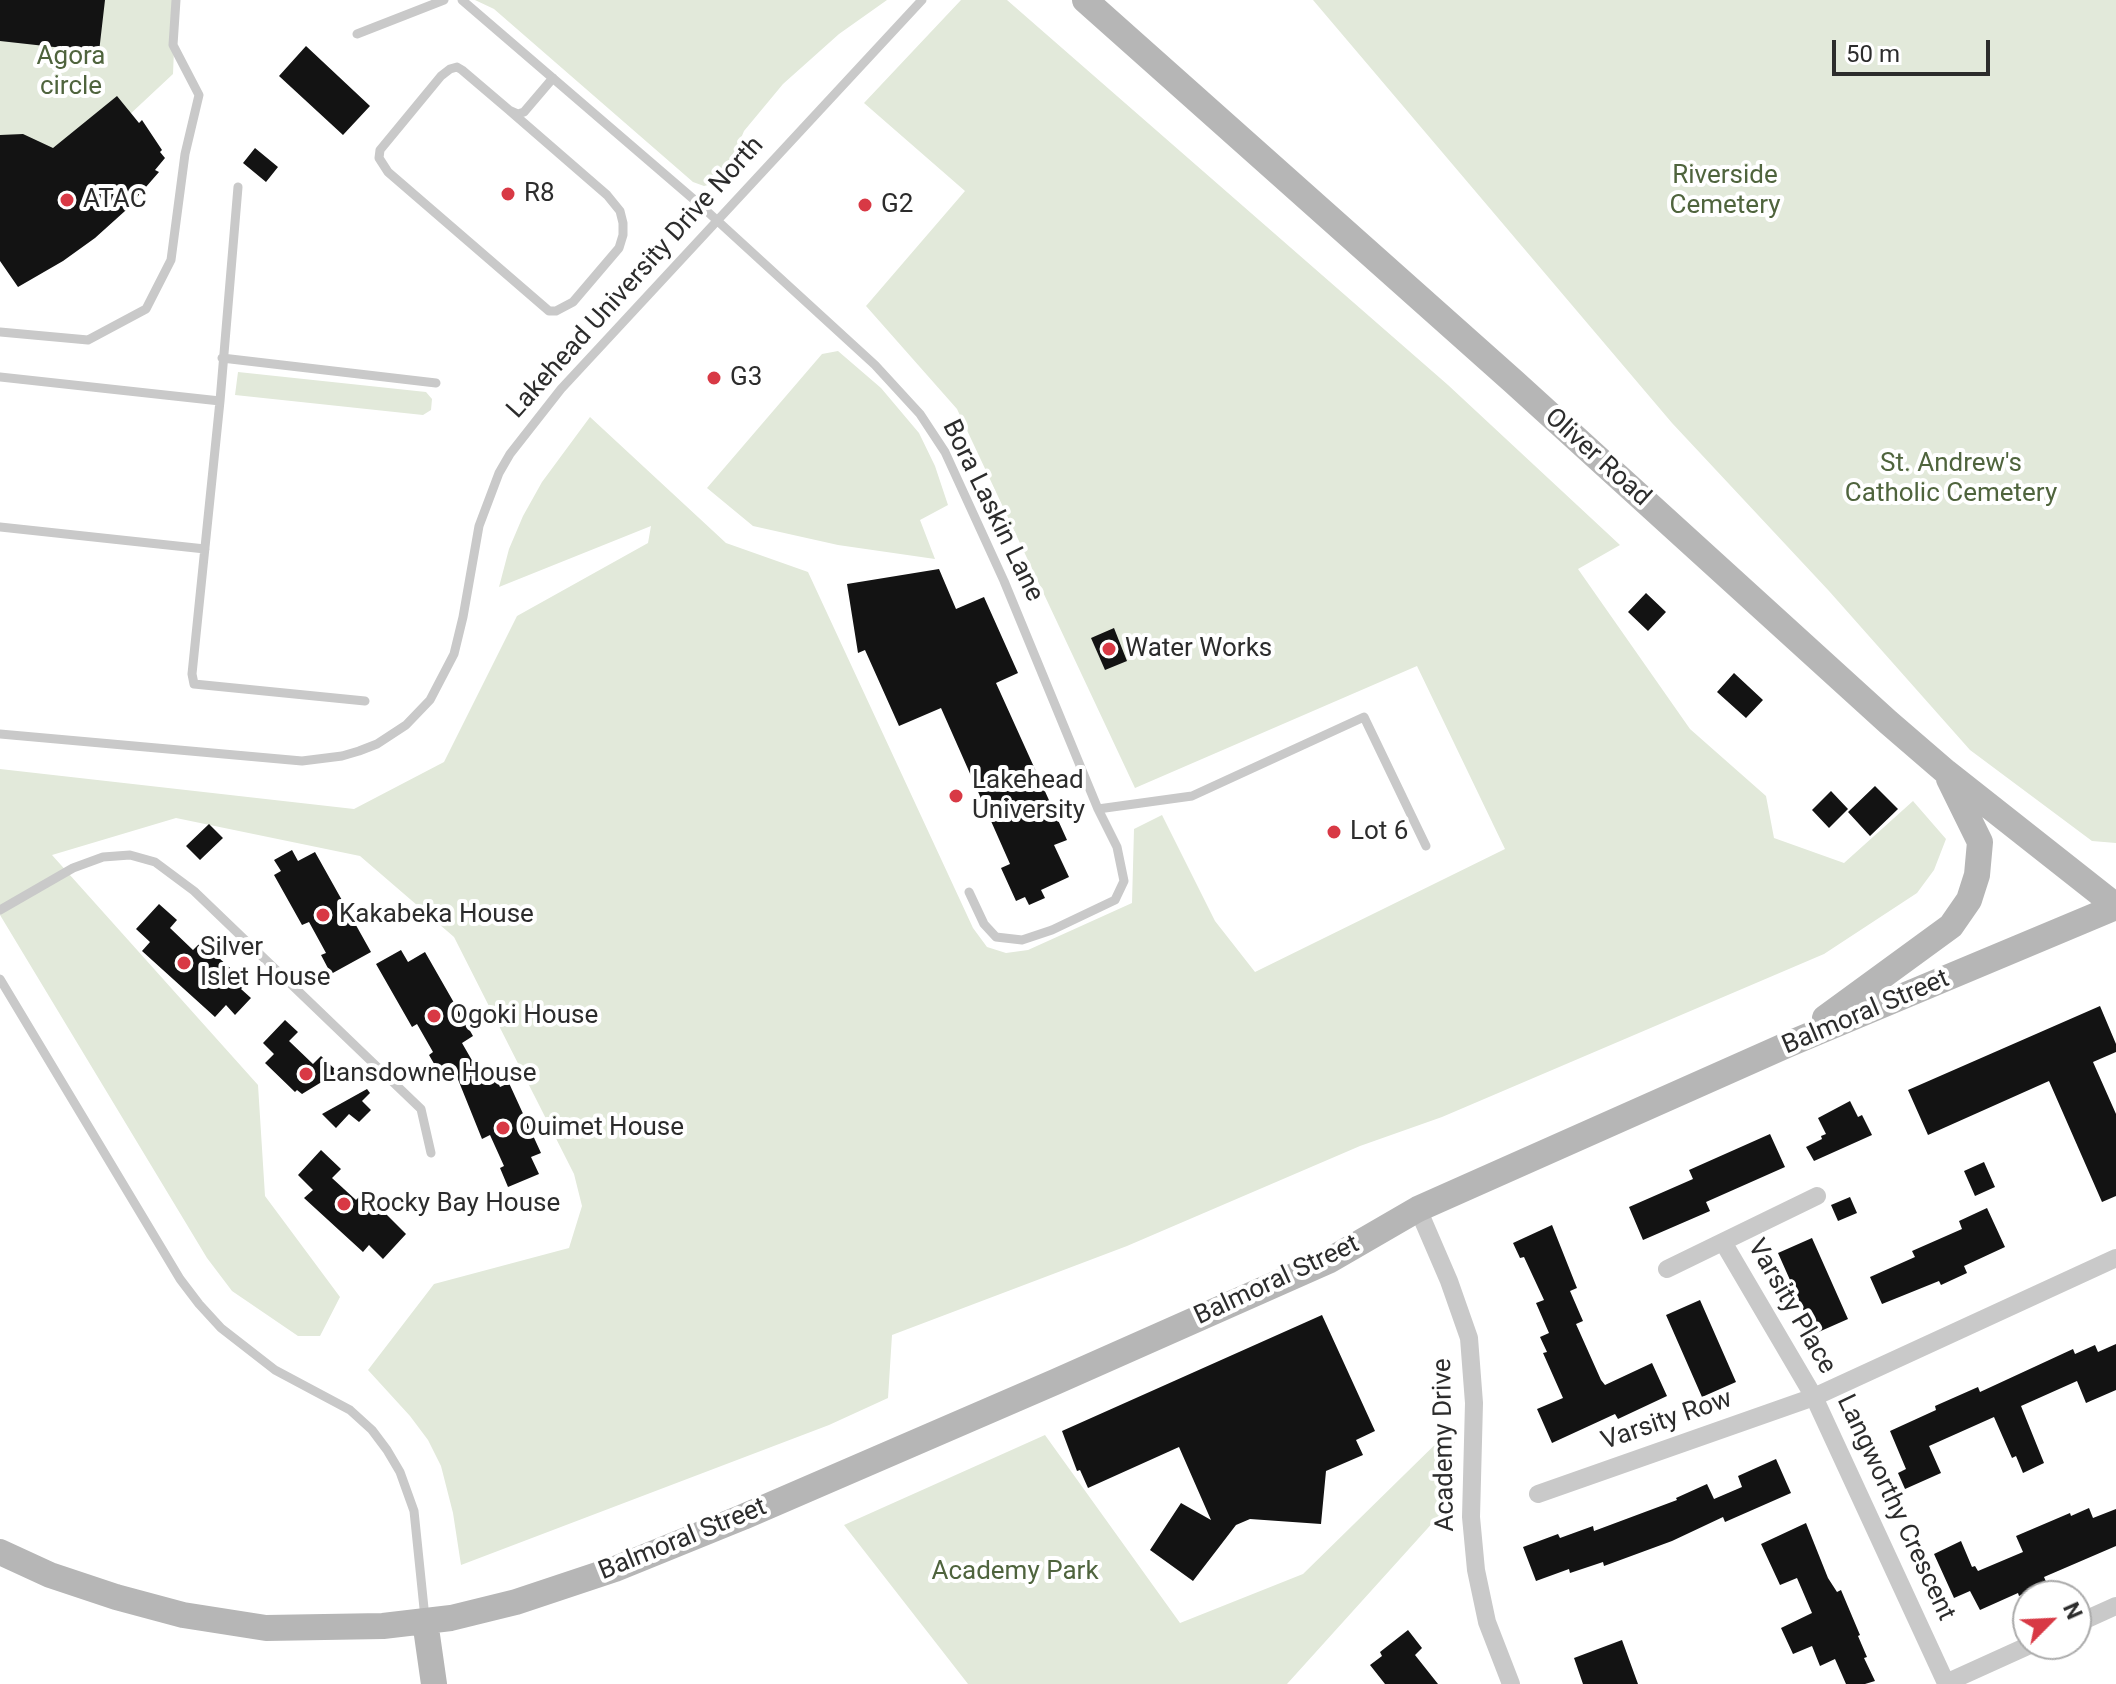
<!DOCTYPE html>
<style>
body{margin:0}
#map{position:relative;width:2116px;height:1684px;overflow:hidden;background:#fff;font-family:Roboto,sans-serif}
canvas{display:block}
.north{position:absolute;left:2012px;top:1580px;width:80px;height:80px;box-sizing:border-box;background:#fff;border:2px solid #ababab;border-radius:50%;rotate:66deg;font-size:22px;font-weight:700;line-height:32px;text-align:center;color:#2c2c2c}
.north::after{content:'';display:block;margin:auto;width:28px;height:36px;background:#d83945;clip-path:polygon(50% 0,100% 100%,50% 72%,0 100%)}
.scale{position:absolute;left:1832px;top:40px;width:158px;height:36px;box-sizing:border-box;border:4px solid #2c2c2c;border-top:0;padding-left:10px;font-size:24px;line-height:28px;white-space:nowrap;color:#2c2c2c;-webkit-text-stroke:6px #fff;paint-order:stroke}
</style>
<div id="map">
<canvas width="2116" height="1684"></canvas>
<div class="north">N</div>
<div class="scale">50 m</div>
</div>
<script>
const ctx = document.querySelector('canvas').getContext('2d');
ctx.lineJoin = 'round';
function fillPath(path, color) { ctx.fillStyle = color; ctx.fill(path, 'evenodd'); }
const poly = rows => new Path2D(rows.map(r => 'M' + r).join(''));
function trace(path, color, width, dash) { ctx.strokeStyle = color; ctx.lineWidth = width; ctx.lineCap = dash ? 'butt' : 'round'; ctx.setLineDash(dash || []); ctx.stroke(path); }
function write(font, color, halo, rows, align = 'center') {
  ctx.font = font + ' Roboto,sans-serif'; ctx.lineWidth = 8; ctx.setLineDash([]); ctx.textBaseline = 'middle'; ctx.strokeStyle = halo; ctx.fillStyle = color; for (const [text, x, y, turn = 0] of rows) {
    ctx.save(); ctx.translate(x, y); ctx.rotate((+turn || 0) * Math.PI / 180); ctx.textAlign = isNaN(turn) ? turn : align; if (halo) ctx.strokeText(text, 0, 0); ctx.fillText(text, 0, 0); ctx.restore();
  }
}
const green = poly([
 [0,0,176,0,173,74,51,188,0,191],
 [475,0,887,0,839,34,783,84,744,131,725,176,720,182,704,186,693,182,494,9],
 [961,0,1007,0,1448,385,1620,545,1578,569,1690,729,1766,796,1774,838,1844,863,1913,801,1946,839,1934,870,1917,893,1824,954,1442,1117,1360,1146,1127,1246,892,1335,888,1398,829,1425,461,1565,453,1513,441,1466,428,1440,410,1416,368,1370,434,1284,569,1248,582,1206,574,1174,454,937,360,856,176,818,52,855,258,1085,265,1196,340,1297,320,1336,298,1336,232,1291,207,1258,0,915,0,769,354,809,444,762,517,616,648,543,651,526,499,587,509,549,523,516,542,482,590,417,726,543,808,572,973,928,987,947,1006,953,1028,950,1132,903,1134,829,1162,815,1215,921,1255,972,1505,849,1417,666,1135,788,957,409,866,306,965,191,864,103],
 [1313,0,2116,0,2116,843,2092,841,1970,750,1829,591,1672,423],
 [838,351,881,388,919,433,935,466,948,505,920,520,935,559,838,545,753,526,707,488,822,354],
 [238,372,426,392,432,399,431,410,423,415,235,395],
 [1455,1425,1455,1498,1287,1684,968,1684,844,1525,1045,1435,1180,1623,1303,1574]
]);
const building = poly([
 [0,0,105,0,99,52,0,41],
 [306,46,370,106,343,135,279,76],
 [117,96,139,123,142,120,162,150,160,152,165,158,155,170,159,172,125,211,95,238,63,261,18,287,0,261,0,135,23,134,53,148],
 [255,148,278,167,266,182,243,163],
 [939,569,956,609,984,597,1018,673,996,683,1067,840,1054,845,1069,877,1041,890,1045,898,1029,905,1025,897,1016,901,1001,868,1010,864,941,708,899,726,865,650,858,653,847,584],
 [1646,593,1666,612,1648,631,1628,612],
 [1114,628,1127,661,1105,670,1091,638],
 [1734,673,1763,700,1746,718,1717,692],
 [1875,786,1898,809,1870,836,1848,812],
 [1831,791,1848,809,1829,828,1812,810],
 [209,824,223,838,200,860,186,846],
 [292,850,298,861,315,852,371,952,331,974,321,955,326,953,309,922,302,925,274,875,281,871,274,860],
 [159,904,177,920,170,928,193,950,201,942,247,983,241,989,251,998,235,1015,226,1005,215,1017,142,951,150,942,136,929],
 [401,950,408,962,425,952,473,1036,462,1043,481,1076,493,1071,500,1087,509,1083,541,1153,531,1157,539,1174,508,1187,500,1168,504,1166,490,1135,482,1139,453,1067,440,1074,429,1055,433,1052,417,1024,412,1027,376,964],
 [2100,1006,2116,1044,2116,1052,2093,1062,2116,1114,2116,1196,2102,1202,2049,1081,1928,1135,1908,1090],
 [285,1020,298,1032,289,1041,313,1064,321,1056,338,1072,302,1094,297,1090,295,1092,265,1063,274,1054,263,1043],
 [367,1089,370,1093,362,1101,371,1110,359,1122,349,1114,336,1128,322,1114],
 [1850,1101,1858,1117,1862,1115,1872,1135,1814,1161,1806,1147,1822,1139,1821,1136,1826,1134,1818,1118],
 [1770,1134,1785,1167,1706,1202,1710,1211,1643,1240,1629,1207,1693,1179,1689,1170],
 [321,1150,341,1169,332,1178,356,1200,364,1192,406,1234,383,1259,369,1245,363,1252,304,1198,313,1190,298,1175],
 [1984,1162,1995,1187,1975,1196,1964,1171],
 [1850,1197,1857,1213,1838,1221,1831,1205],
 [1987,1208,2005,1247,1964,1266,1967,1273,1941,1285,1939,1281,1882,1304,1870,1277,1915,1257,1912,1251,1962,1229,1959,1221],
 [1552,1225,1577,1288,1570,1291,1583,1321,1576,1324,1601,1380,1605,1385,1652,1363,1667,1396,1618,1419,1615,1414,1552,1443,1537,1409,1563,1398,1543,1353,1547,1352,1540,1337,1549,1333,1536,1303,1544,1300,1524,1257,1520,1258,1513,1243],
 [1812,1238,1848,1319,1814,1334,1778,1253],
 [1700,1300,1736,1382,1702,1397,1666,1315],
 [1322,1315,1375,1431,1356,1440,1363,1455,1326,1471,1321,1524,1250,1519,1236,1525,1193,1581,1150,1550,1181,1503,1211,1520,1179,1447,1088,1488,1080,1470,1077,1471,1062,1431],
 [2116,1344,2116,1390,2086,1403,2077,1381,2021,1406,2044,1463,2023,1473,2016,1456,2012,1458,1994,1417,1929,1446,1941,1473,1905,1489,1898,1473,1906,1469,1890,1431,1936,1410,1935,1406,1978,1387,1980,1392,2073,1349,2075,1354,2095,1345,2098,1352],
 [1776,1459,1791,1493,1725,1522,1723,1517,1672,1541,1604,1566,1603,1562,1570,1573,1569,1569,1536,1581,1523,1547,1558,1534,1560,1538,1593,1526,1594,1531,1677,1500,1676,1498,1707,1484,1714,1499,1742,1487,1738,1476],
 [2089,1508,2093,1518,2116,1509,2116,1546,2044,1577,2047,1584,2019,1596,2018,1593,1980,1610,1970,1591,1954,1598,1934,1554,1961,1541,1972,1567,1975,1566,1978,1571,2023,1552,2016,1536,2070,1513,2071,1516],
 [1806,1523,1828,1578,1837,1592,1841,1590,1860,1635,1858,1636,1867,1657,1864,1658,1875,1681,1865,1684,1846,1684,1835,1659,1820,1666,1812,1646,1793,1654,1781,1628,1812,1613,1797,1578,1780,1585,1761,1544],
 [1408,1630,1422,1648,1415,1655,1438,1684,1385,1684,1370,1665,1382,1656,1380,1652],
 [1622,1640,1638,1684,1583,1684,1574,1658]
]);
const lane = poly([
 [462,0,698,203,875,365,920,414,945,452,1004,581,1098,809,1117,847,1124,881,1115,900,1052,930,1022,940,996,937,984,924,969,892],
 [357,34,444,0],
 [509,110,607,195,620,211,623,223,623,235,619,248,573,302,556,311,549,311,388,172,379,158,380,150,441,76,450,69,457,67,462,70,509,110,518,114,524,112,553,78],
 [238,187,220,401,192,674,194,684,365,701],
 [0,332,88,340,146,309,171,260,185,154,199,95,173,45,176,0],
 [222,358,436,383],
 [0,377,220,401],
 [0,527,205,549],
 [0,734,302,761,342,756,359,751,377,744,406,725,430,700,454,654,463,617,479,526,499,473,510,454,561,389,922,0],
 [1098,809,1192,796,1364,717,1426,846],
 [0,910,73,868,103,857,130,855,155,862,194,891,421,1109,431,1153],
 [0,979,180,1279,199,1304,221,1328,275,1370,350,1410,372,1430,387,1450,400,1472,414,1511,425,1618]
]);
const street = poly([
 [1418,1209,1449,1281,1469,1338,1474,1403,1471,1517,1476,1570,1487,1622,1511,1684],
 [1723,1242,1814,1397,1946,1683,2032,1644],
 [1667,1269,1817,1196],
 [1538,1494,1814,1397,2116,1258],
 [2076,1624,2116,1606]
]);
const secondary = poly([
 [1085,0,1514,382,1888,722,1946,772,2116,906],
 [1825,1018,1951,926,1969,900,1977,875,1980,842,1949,779],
 [0,1552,50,1575,116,1597,183,1615,266,1628,383,1626,451,1618,516,1602,615,1569,743,1517,1055,1382,1330,1260,1418,1209,1789,1044,2116,907],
 [425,1621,434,1684]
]);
const markers = [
 [508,194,8,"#d83945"],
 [67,200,8,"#d83945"],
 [865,205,8,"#d83945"],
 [714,378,8,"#d83945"],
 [1109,649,8,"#d83945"],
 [956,796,8,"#d83945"],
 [1334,832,8,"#d83945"],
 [323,915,8,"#d83945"],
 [184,963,8,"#d83945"],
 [434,1016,8,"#d83945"],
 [306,1074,8,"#d83945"],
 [503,1128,8,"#d83945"],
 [344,1204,8,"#d83945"]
];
const parkNames = [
 ["Agora",71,57],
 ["circle",71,87],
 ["Riverside",1725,176],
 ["Cemetery",1725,206],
 ["St. Andrew's",1951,464],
 ["Catholic Cemetery",1951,494],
 ["Academy Park",1015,1572]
];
const poiNames = [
 ["R8",524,194],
 ["ATAC",83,200],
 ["G2",881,205],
 ["G3",730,378],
 ["Water Works",1125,649],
 ["Lakehead",972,781],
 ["University",972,811],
 ["Lot 6",1350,832],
 ["Kakabeka House",339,915],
 ["Silver",200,948],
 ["Islet House",200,978],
 ["Ogoki House",450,1016],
 ["Lansdowne House",322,1074],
 ["Ouimet House",519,1128],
 ["Rocky Bay House",360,1204]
];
const streetNames = [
 ["Lakehead University Drive North",636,278,-48],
 ["Oliver Road",1597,458,42],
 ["Bora Laskin Lane",992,511,64],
 ["Balmoral Street",1866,1013,-23],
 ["Balmoral Street",1277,1281,-25],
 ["Varsity Place",1791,1307,60],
 ["Varsity Row",1667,1421,-19],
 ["Academy Drive",1445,1445,-91],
 ["Langworthy Crescent",1895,1508,65],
 ["Balmoral Street",683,1540,-22]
];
fillPath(green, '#e2e9da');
fillPath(building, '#131313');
trace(lane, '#c9c9c9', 9);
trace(street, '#c9c9c9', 18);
trace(secondary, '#b6b6b6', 26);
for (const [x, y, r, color] of markers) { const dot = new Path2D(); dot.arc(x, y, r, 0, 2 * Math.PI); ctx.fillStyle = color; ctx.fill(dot); trace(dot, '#fff', 3); }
write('26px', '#4f643d', '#fff', parkNames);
write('26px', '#2c2c2c', '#fff', poiNames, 'left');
write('26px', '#2c2c2c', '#fff', streetNames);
</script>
